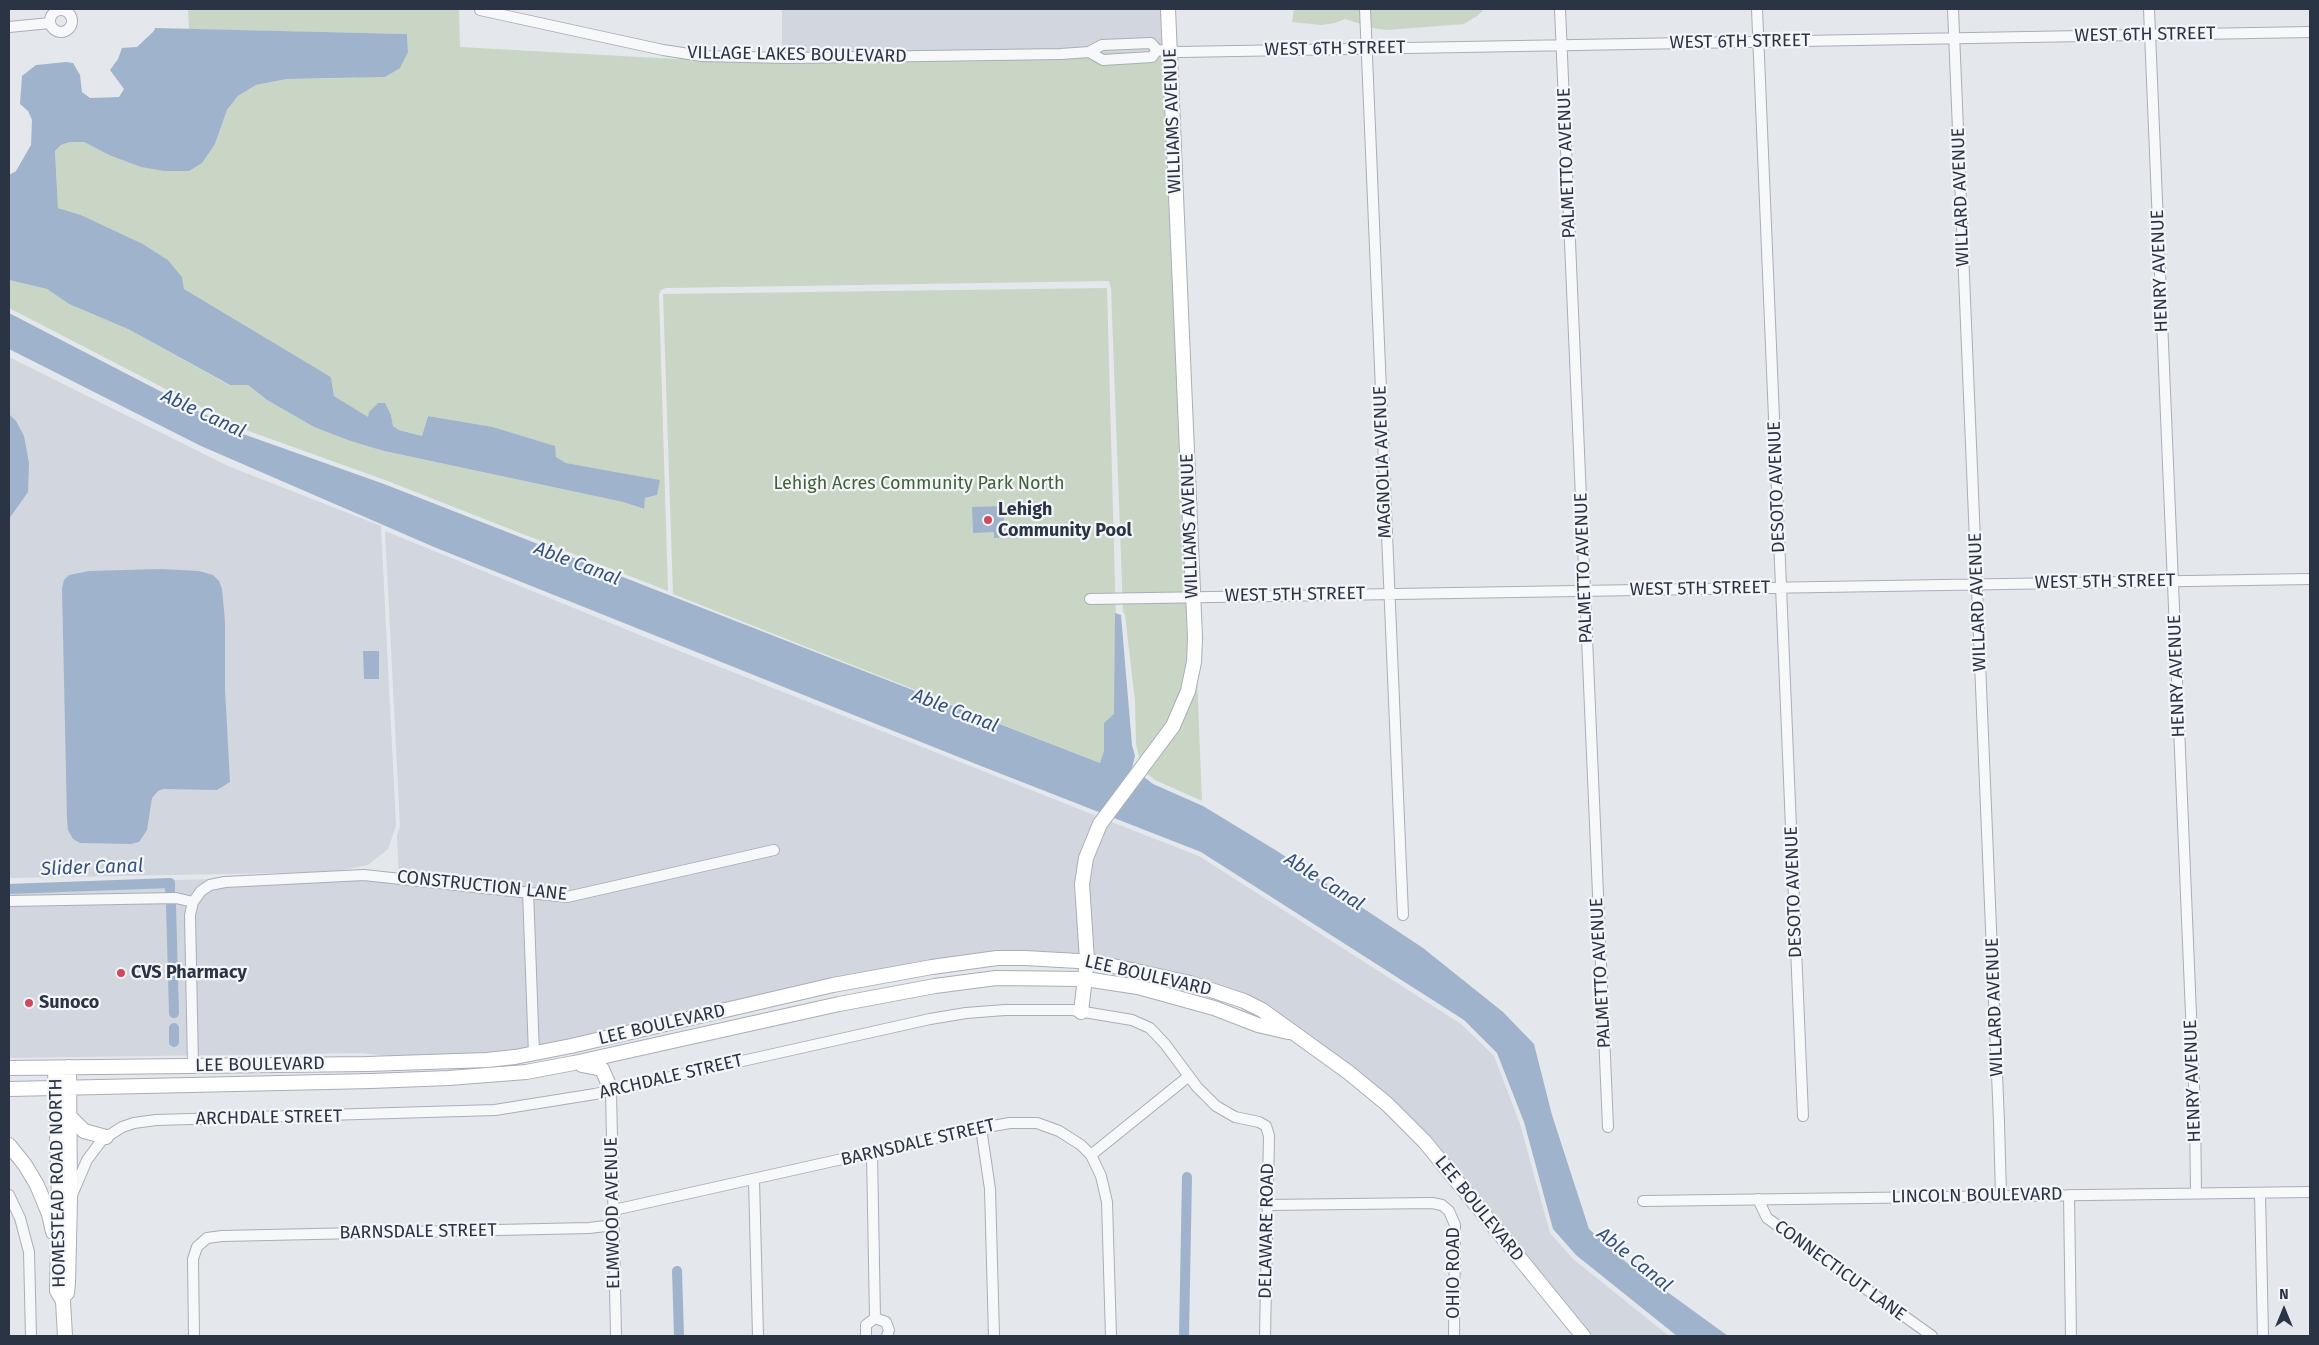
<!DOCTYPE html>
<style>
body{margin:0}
#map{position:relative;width:2319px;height:1345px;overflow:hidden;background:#e4e7ec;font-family:"Fira Sans",sans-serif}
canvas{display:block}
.frame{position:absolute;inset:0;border:10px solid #2b3445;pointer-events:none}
.north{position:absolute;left:2259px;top:1285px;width:50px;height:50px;-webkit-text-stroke:4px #f4f6f9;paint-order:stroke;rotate:0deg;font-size:14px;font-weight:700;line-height:20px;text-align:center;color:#2b3445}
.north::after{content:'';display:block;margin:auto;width:18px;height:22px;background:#2b3445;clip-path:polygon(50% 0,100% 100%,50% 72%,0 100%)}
</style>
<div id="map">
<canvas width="2319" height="1345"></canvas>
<div class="frame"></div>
<div class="north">N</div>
</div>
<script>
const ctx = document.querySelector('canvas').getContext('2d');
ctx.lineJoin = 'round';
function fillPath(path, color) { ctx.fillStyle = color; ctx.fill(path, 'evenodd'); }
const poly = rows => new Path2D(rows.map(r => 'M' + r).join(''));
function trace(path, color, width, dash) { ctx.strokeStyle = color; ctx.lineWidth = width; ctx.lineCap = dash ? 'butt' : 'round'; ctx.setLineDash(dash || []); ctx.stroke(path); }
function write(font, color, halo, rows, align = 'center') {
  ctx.font = font + ' "Fira Sans",sans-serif'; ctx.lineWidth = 4.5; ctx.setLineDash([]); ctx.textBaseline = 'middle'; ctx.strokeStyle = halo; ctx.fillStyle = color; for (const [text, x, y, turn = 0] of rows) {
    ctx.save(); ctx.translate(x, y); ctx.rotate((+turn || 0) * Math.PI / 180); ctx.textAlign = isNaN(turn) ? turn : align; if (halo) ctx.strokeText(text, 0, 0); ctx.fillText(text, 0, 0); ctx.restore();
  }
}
const built = poly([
 [782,9,1163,9,1165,51,782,57],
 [9,357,228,466,381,526,396,826,388,849,368,865,333,872,9,878],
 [385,531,667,646,1099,817,1094,825,1082,955,1025,952,514,1052,411,1058,360,1053,9,1058,9,884,258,878,399,877,397,835,400,826],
 [1109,821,1199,856,1461,1024,1494,1056,1520,1124,1550,1233,1573,1259,1669,1336,1590,1336,1461,1175,1302,1030,1265,1006,1091,955,1087,885,1091,860]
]);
const green = poly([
 [188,9,459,9,460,47,675,59,1165,51,1190,638,1187,675,1169,723,1137,766,1139,756,1136,744,1135,701,1125,615,1123,611,1111,288,1109,281,666,288,661,290,659,294,668,591,385,480,243,429,9,308,9,280,47,289,69,304,130,330,229,385,248,385,267,400,314,427,384,451,623,502,643,509,645,498,657,495,659,480,566,463,556,457,554,446,493,427,428,416,422,436,399,430,393,426,391,415,368,418,334,396,331,377,184,289,182,277,168,260,143,244,81,215,58,208,55,151,61,145,70,142,84,142,109,155,215,144,227,110,238,96,256,85,287,79,355,78,408,52,407,34,189,29],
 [1294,9,1484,9,1477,16,1464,24,1387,30,1373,28,1345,19,1335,23,1321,25,1292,22],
 [1107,288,1120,771,673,594,663,294],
 [1197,676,1202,801,1155,780,1145,772]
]);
const water = poly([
 [155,28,407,34,408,52,400,68,385,77,287,79,256,85,238,96,227,110,215,144,202,163,189,171,164,171,141,167,109,155,84,142,70,142,61,145,55,151,58,208,81,215,143,244,168,260,182,277,184,289,331,377,334,396,368,417,369,412,378,403,385,403,391,415,393,426,399,430,422,436,428,416,493,427,555,446,556,457,566,463,660,480,657,495,645,498,644,509,623,502,384,451,348,440,314,427,267,400,248,385,230,385,130,330,69,304,47,289,9,280,9,175,16,171,31,145,32,120,28,111,20,104,22,76,36,65,66,62,73,63,80,75,82,92,90,98,119,97,124,89,110,70,118,59,122,48,137,47,154,31],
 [9,313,243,434,384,484,1100,763,1104,751,1104,723,1114,714,1115,613,1121,615,1132,745,1135,756,1132,768,1153,784,1203,806,1277,851,1423,948,1503,1012,1534,1044,1552,1115,1589,1229,1626,1262,1728,1336,1677,1336,1576,1255,1553,1229,1524,1122,1497,1053,1464,1020,1201,852,981,766,434,547,201,446,9,349],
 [9,414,16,421,24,436,29,463,28,492,9,519],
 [1003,506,1005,537,994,538,994,532,973,533,972,507],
 [160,569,199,571,213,575,219,581,222,589,225,621,225,689,230,782,217,790,163,789,158,791,152,798,147,830,139,842,131,844,80,843,73,839,68,830,67,820,62,588,64,580,69,575,89,571],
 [363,651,379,651,379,679,364,679]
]);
const canal = poly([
 [9,889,170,883,170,890],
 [171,906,174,1013],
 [174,1028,174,1042],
 [677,1271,679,1336],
 [1184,1336,1187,1177]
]);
const street = poly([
 [1365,9,1403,915],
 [1560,9,1608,1127],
 [1757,9,1803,1116],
 [1953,9,1999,1122,2001,1195],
 [2149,9,2195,1110,2196,1193],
 '50 21a11 11 0 1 1 22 0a11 11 0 1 1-22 0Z',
 [480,10,663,50,702,56,788,58,1061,54,1089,52,1102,45,1151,43,1157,50,1180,52,2310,32],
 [9,27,50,23],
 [1089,52,1103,60,1152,57,1157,50],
 [1090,599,2310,579],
 [528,891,534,1054],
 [9,901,176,898,193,902],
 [193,1066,190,915,193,902,201,891,210,885,225,882,364,875,567,897,774,850],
 [611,1090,616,1336],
 [981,1128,990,1189,994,1336],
 [872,1153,875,1318],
 [1091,1155,1189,1076],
 [754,1180,758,1336],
 [2260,1193,2263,1336],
 [9,1195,20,1218,29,1252,31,1336],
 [72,1195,87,1160,102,1140,122,1127,134,1123,156,1120,495,1110,595,1094,930,1019,966,1013,1005,1010,1072,1010,1132,1020,1150,1028,1165,1044,1197,1087,1216,1106,1235,1117,1259,1122,1266,1126,1269,1136,1265,1336],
 [2069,1195,2071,1336],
 [1758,1199,1767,1218,1932,1336],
 [1643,1201,2310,1192],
 [1267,1205,1432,1203,1442,1205,1449,1211,1455,1225,1454,1336],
 [614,1210,981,1128,1010,1123,1037,1123,1059,1131,1081,1145,1091,1155,1101,1176,1107,1202,1111,1336],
 [194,1336,193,1259,197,1247,207,1238,222,1236,589,1228,614,1225],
 [866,1336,866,1325,875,1318,886,1322,889,1330,887,1336]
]);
const secondary = poly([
 [1081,1012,1087,960,1082,884,1086,858,1100,824,1173,726,1188,691,1194,662,1195,638,1168,9],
 [582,1065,602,1069,611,1090],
 [9,1068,367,1064,487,1060,515,1057,571,1046,833,985,932,967,997,958,1025,958,1095,962,1190,983,1244,1001,1262,1010,1348,1072,1387,1104,1425,1142,1583,1336],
 [55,1068,59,1200,57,1291,63,1301,65,1336],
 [9,1089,371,1081,449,1078,526,1072,574,1063,839,1004,935,986,996,978,1085,979,1138,987,1214,1008,1258,1025,1288,1032],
 [69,1116,84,1131,106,1137],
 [9,1145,25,1165,37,1185,49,1214,53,1232],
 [62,1297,67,1293,68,1283,70,1200,69,1067]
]);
const markers = [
 [988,520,5,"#d1495b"],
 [121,973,5,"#d1495b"],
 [29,1003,5,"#d1495b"]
];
const streetNames = [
 ["WEST 6TH STREET",2145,35,-1],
 ["WEST 6TH STREET",1740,42,-1],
 ["WEST 6TH STREET",1335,49,-1],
 ["VILLAGE LAKES BOULEVARD",797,55,1],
 ["WILLIAMS AVENUE",1173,121,-92],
 ["PALMETTO AVENUE",1567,163,-92],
 ["WILLARD AVENUE",1961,197,-92],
 ["HENRY AVENUE",2160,271,-92],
 ["MAGNOLIA AVENUE",1383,462,-92],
 ["DESOTO AVENUE",1777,487,-92],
 ["WILLIAMS AVENUE",1190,526,-92],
 ["PALMETTO AVENUE",1584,568,-92],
 ["WEST 5TH STREET",2105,582,-1],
 ["WEST 5TH STREET",1700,589,-1],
 ["WEST 5TH STREET",1295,595,-1],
 ["WILLARD AVENUE",1978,602,-92],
 ["HENRY AVENUE",2177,676,-92],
 ["CONSTRUCTION LANE",482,886,6],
 ["DESOTO AVENUE",1794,892,-92],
 ["PALMETTO AVENUE",1601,973,-93],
 ["LEE BOULEVARD",1148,976,13],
 ["WILLARD AVENUE",1995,1007,-92],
 ["LEE BOULEVARD",662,1025,-13],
 ["LEE BOULEVARD",260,1065,-1],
 ["ARCHDALE STREET",671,1077,-13],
 ["HENRY AVENUE",2193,1081,-92],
 ["ARCHDALE STREET",269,1118,-1],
 ["BARNSDALE STREET",918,1143,-13],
 ["HOMESTEAD ROAD NORTH",58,1183,-91],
 ["LINCOLN BOULEVARD",1977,1196,-1],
 ["LEE BOULEVARD",1479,1209,51],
 ["ELMWOOD AVENUE",613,1213,-91],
 ["DELAWARE ROAD",1267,1231,-89],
 ["BARNSDALE STREET",418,1232,-1],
 ["CONNECTICUT LANE",1840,1271,36],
 ["OHIO ROAD",1454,1273,-90]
];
const parkNames = [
 ["Lehigh Acres Community Park North",919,484]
];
const poiNames = [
 ["Lehigh",998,510],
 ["Community Pool",998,531],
 ["CVS Pharmacy",131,973],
 ["Sunoco",39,1003]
];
const waterNames = [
 ["Able Canal",203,414,25],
 ["Able Canal",577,564,21],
 ["Able Canal",955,711,21],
 ["Slider Canal",92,868,-2],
 ["Able Canal",1324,882,33],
 ["Able Canal",1634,1260,39]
];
fillPath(built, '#d2d6de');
fillPath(green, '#c9d6c5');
fillPath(water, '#9fb4cc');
trace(canal, '#9fb4cc', 10);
trace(street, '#a9aeb7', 12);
trace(secondary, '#a9aeb7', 16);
trace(street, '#f7f8fa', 10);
trace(secondary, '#fff', 14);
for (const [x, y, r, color] of markers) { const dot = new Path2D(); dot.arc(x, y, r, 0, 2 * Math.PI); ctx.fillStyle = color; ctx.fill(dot); trace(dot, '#f4f6f9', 2); }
write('18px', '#2b3445', '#f4f6f9', streetNames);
write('18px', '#3f6138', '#f4f6f9', parkNames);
write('bold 18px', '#2b3445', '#f4f6f9', poiNames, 'left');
write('italic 19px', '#34527a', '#f4f6f9', waterNames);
</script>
